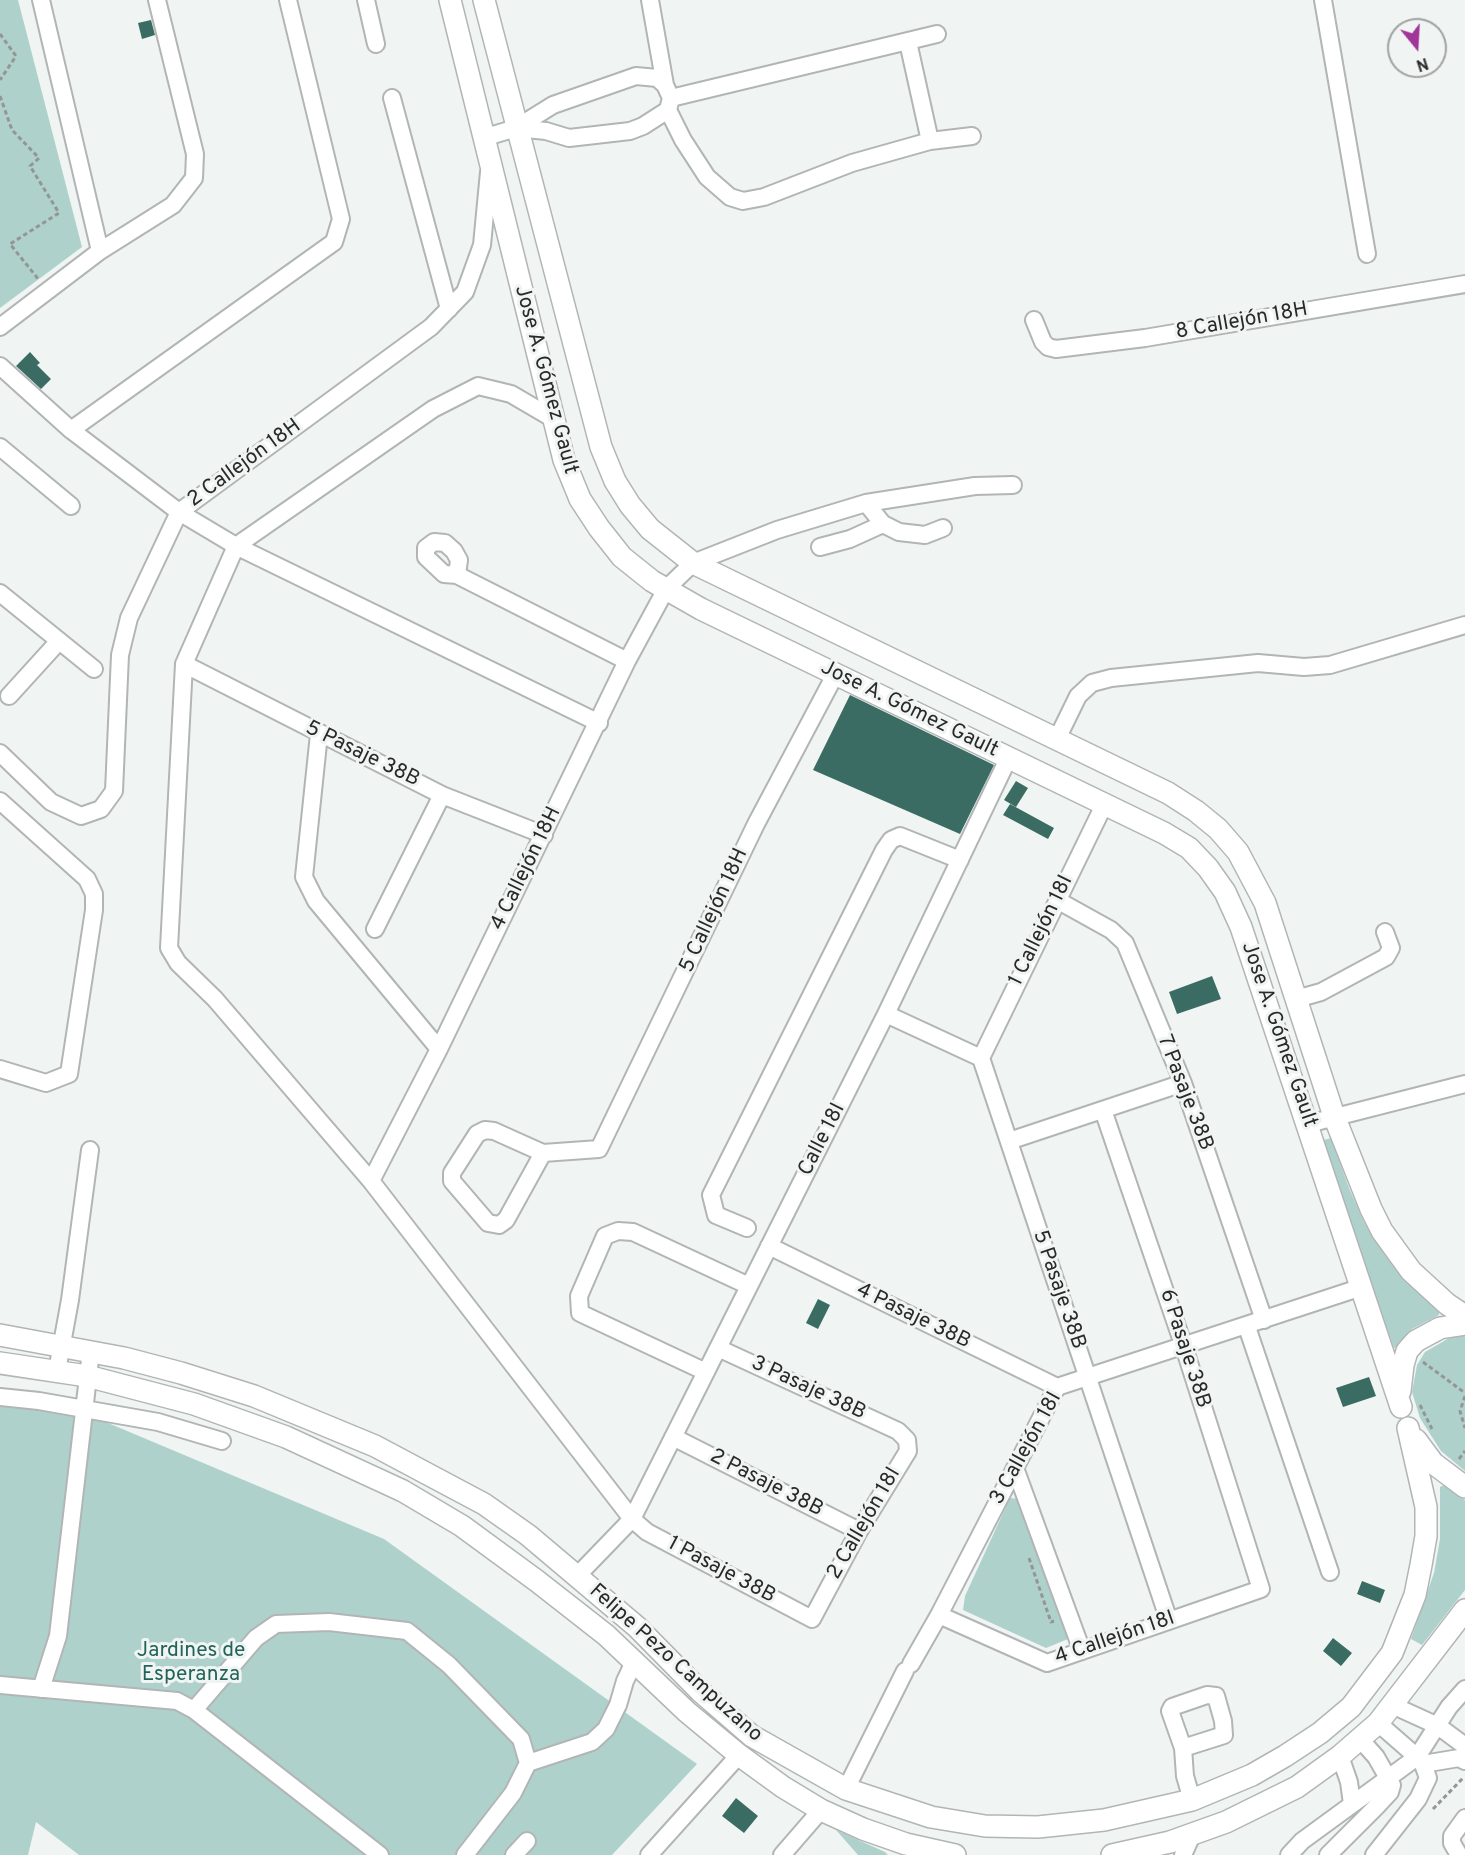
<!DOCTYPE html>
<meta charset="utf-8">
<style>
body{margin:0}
#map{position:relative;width:1465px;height:1855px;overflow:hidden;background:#f0f4f3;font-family:Overpass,sans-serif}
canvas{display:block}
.north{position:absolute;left:1387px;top:18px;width:60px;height:60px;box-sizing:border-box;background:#f0f4f3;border:2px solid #a0a3a2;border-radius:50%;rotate:162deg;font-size:16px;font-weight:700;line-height:24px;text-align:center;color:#282929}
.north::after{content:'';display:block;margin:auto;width:21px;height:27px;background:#a03697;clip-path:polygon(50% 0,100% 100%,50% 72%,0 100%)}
</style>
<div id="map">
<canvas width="1465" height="1855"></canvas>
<div class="north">N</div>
</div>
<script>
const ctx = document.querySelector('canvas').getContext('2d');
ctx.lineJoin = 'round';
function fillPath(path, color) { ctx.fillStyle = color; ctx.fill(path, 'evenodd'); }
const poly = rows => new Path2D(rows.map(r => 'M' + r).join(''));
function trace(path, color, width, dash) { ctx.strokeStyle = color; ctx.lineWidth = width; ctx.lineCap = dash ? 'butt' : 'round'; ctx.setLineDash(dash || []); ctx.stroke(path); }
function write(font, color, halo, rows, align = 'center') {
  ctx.font = font + ' Overpass,sans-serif'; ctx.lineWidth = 6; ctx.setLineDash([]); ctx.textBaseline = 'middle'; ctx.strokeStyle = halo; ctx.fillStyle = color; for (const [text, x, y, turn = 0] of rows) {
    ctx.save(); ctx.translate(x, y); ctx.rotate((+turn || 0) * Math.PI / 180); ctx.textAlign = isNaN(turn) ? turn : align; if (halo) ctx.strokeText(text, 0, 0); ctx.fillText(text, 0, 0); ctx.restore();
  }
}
const green = poly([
 [0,0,18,0,82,247,0,308],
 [1331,1138,1349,1188,1364,1222,1397,1270,1414,1289,1439,1310,1439,1315,1412,1329,1399,1347,1394,1348,1320,1141],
 [1465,1335,1465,1471,1441,1451,1432,1437,1420,1418,1412,1392,1417,1365,1425,1352,1451,1337],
 [0,1388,32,1391,384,1539,697,1764,612,1855,79,1855,36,1822,28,1855,0,1855],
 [1444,1485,1465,1500,1465,1590,1422,1645,1411,1639,1434,1573,1440,1539,1440,1487],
 [1010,1498,1019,1499,1068,1639,1046,1648,963,1610,965,1596],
 [836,1830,885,1852,888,1855,858,1855]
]);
const building = poly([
 [151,20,155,35,142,39,138,23],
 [30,352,40,363,37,365,51,379,41,389,16,366],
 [850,695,994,765,960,834,813,770],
 [1016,781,1028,788,1016,807,1004,800],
 [1010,804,1054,828,1048,839,1003,815],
 [1212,976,1221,999,1177,1014,1169,992],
 [818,1299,830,1305,818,1329,806,1323],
 [1369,1377,1376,1396,1343,1407,1336,1388],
 [1362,1581,1385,1590,1380,1603,1357,1594],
 [1333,1638,1352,1653,1341,1666,1323,1651],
 [736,1798,758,1816,744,1833,722,1816]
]);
const path = poly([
 [0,34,16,56,0,80],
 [0,96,12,130,39,158,30,166,59,213,10,244,39,280],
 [1423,1362,1465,1393],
 [1465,1396,1460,1411,1465,1428],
 [1420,1405,1432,1429],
 [1459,1459,1465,1451],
 [1029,1558,1051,1622,1054,1621],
 [1433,1809,1464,1777]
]);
const minor = poly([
 [41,0,100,251],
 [366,0,376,44],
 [650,0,665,85],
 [1323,0,1367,254],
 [908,42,930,141],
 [392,98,449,309],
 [671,98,937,34],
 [668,110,683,140,707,177,730,197,743,201,764,197,852,163,930,141,972,136],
 [483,138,516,128,553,105,636,76,657,78,665,85,671,98,668,110,643,126,630,131,569,138,546,131,516,128],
 [1034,320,1043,342,1048,347,1056,349,1145,338,1465,284],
 [0,327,100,251,173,205,194,178,195,154,157,0],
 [0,366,71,430,179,512,236,546,599,723],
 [552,418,511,394,478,386,433,409,236,546,184,664,169,948,178,963,215,999,371,1181,632,1519,647,1532,812,1619,859,1531,908,1451,907,1440,898,1431,718,1348],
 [71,430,334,242,341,219,288,0],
 [0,447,71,506],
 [883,524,899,532,925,535,943,528],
 [820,547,850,539,883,524,866,503],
 [457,575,459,560,454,551,445,543,434,542,426,548,426,557,444,574,457,575,627,661],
 [0,593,94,669],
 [184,664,442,795,544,835],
 [9,696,59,641],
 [319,734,304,877,316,901,439,1049],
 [1057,739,1078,696,1092,683,1111,678,1258,663,1304,667,1330,665,1465,625],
 [0,753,51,802,81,816,101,809,114,791,120,655,129,618,179,512,431,327,465,292,482,245,489,172],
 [0,801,87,879,94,894,94,910,69,1074,46,1083,0,1069],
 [1057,900,1111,930,1125,943,1183,1083,1264,1320],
 [375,929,442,795],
 [1296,999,1321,992,1386,957,1391,948,1385,932],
 [886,1014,981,1058,1169,1621],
 [981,1058,1104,805],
 [1308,1124,1465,1084],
 [1009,1141,1183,1083],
 [543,1153,506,1220,499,1225,488,1223,452,1181,452,1173,477,1134,485,1130,494,1131,543,1153,599,1149,756,824,835,675],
 [371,1181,439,1049,627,661,666,589,693,563,777,530,866,503,975,486,1013,485],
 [747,1228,716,1215,711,1195,884,850,891,840,900,836,960,860],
 [769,1246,1057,1387],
 [1247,1327,1330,1572],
 [57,1371,70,1300,90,1150],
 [706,1372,580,1313,579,1296,605,1236,618,1231,633,1232,749,1286],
 [0,1397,39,1401,158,1422,222,1441],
 [673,1437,859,1531],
 [1015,1468,1082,1651],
 [577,1576,632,1519,886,1014,1008,759],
 [939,1615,1047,1663,1261,1589,1184,1347,1103,1110],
 [911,1664,939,1615,1057,1387,1362,1287],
 [0,1685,177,1701,194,1710,380,1855],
 [41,1689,58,1636,91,1351],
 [1392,1705,1438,1726,1465,1746],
 [194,1710,256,1638,276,1624,329,1622,407,1631,449,1665,521,1739,528,1763,513,1793,465,1855],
 [1183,1748,1224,1735,1223,1721,1216,1696,1207,1695,1172,1707,1170,1711,1183,1748,1185,1776,1192,1800],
 [1340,1756,1349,1782,1352,1804],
 [528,1763,592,1742,606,1729,618,1705,625,1681,635,1660],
 [1423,1764,1459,1758,1465,1761],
 [846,1789,905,1671],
 [514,1855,527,1841],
 [649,1855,739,1755],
 [782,1855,821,1810],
 [1183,1855,1192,1835],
 [1289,1855,1302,1841,1417,1757,1449,1707,1465,1689],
 [1328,1855,1377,1806,1390,1792,1392,1785,1376,1757,1360,1739],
 [1374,1855,1418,1799,1428,1778,1423,1764,1417,1757,1378,1723],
 [1459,1855,1452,1843,1452,1836,1465,1818]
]);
const major = poly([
 [450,0,564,460,580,499,599,528,622,557,652,581,701,609,1164,833,1189,848,1208,868,1225,892,1241,927,1401,1407],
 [484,0,601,447,615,481,630,505,650,529,693,563,1168,793,1196,811,1218,829,1238,852,1265,903,1334,1116,1371,1209,1382,1231,1411,1271,1447,1304,1465,1316],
 [0,1335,124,1358,181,1373,254,1396,375,1446,484,1504,528,1535,637,1627,700,1691,752,1736,846,1789,931,1817,985,1826,1038,1827,1104,1820,1192,1800,1252,1775,1285,1756,1320,1733,1351,1707,1392,1653,1415,1595,1421,1565,1426,1536,1426,1507,1408,1428],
 [0,1363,87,1376,194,1404,286,1437,403,1491,462,1526,537,1581,606,1635,687,1712,739,1755,783,1787,821,1810,863,1829,906,1844,955,1855],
 [1400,1391,1403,1365,1407,1351,1416,1341,1440,1328,1465,1324],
 [1416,1440,1433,1463,1465,1487],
 [1112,1855,1170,1842,1226,1822,1297,1787,1340,1756,1378,1723,1465,1610]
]);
const streetNames = [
 ["8 Callejón 18H",1242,322,-10],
 ["Jose A. Gómez Gault",545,380,75],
 ["2 Callejón 18H",245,464,-36],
 ["Jose A. Gómez Gault",909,710,26],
 ["5 Pasaje 38B",362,755,26],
 ["4 Callejón 18H",527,869,-64],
 ["5 Callejón 18H",715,911,-65],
 ["1 Callejón 18I",1042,931,-64],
 ["Jose A. Gómez Gault",1278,1035,71],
 ["7 Pasaje 38B",1184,1093,69],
 ["Calle 18I",823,1140,-63],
 ["5 Pasaje 38B",1058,1290,71],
 ["4 Pasaje 38B",913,1317,26],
 ["6 Pasaje 38B",1184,1349,72],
 ["3 Pasaje 38B",808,1389,25],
 ["3 Callejón 18I",1027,1449,-61],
 ["2 Pasaje 38B",766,1484,27],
 ["2 Callejón 18I",865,1524,-60],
 ["1 Pasaje 38B",721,1571,28],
 ["4 Callejón 18I",1115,1639,-19],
 ["Felipe Pezo Campuzano",675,1664,42]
];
const parkNames = [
 ["Jardines de",191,1652],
 ["Esperanza",191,1676]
];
fillPath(green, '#aed2cb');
fillPath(building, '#3b6c63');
trace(minor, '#b2b5b5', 20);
trace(major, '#b2b5b5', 24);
trace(path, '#949696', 3, [4.5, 3]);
trace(minor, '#fff', 16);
trace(major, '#fff', 21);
write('21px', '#282929', '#f0f4f3', streetNames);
write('21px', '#22645a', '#f0f4f3', parkNames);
</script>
